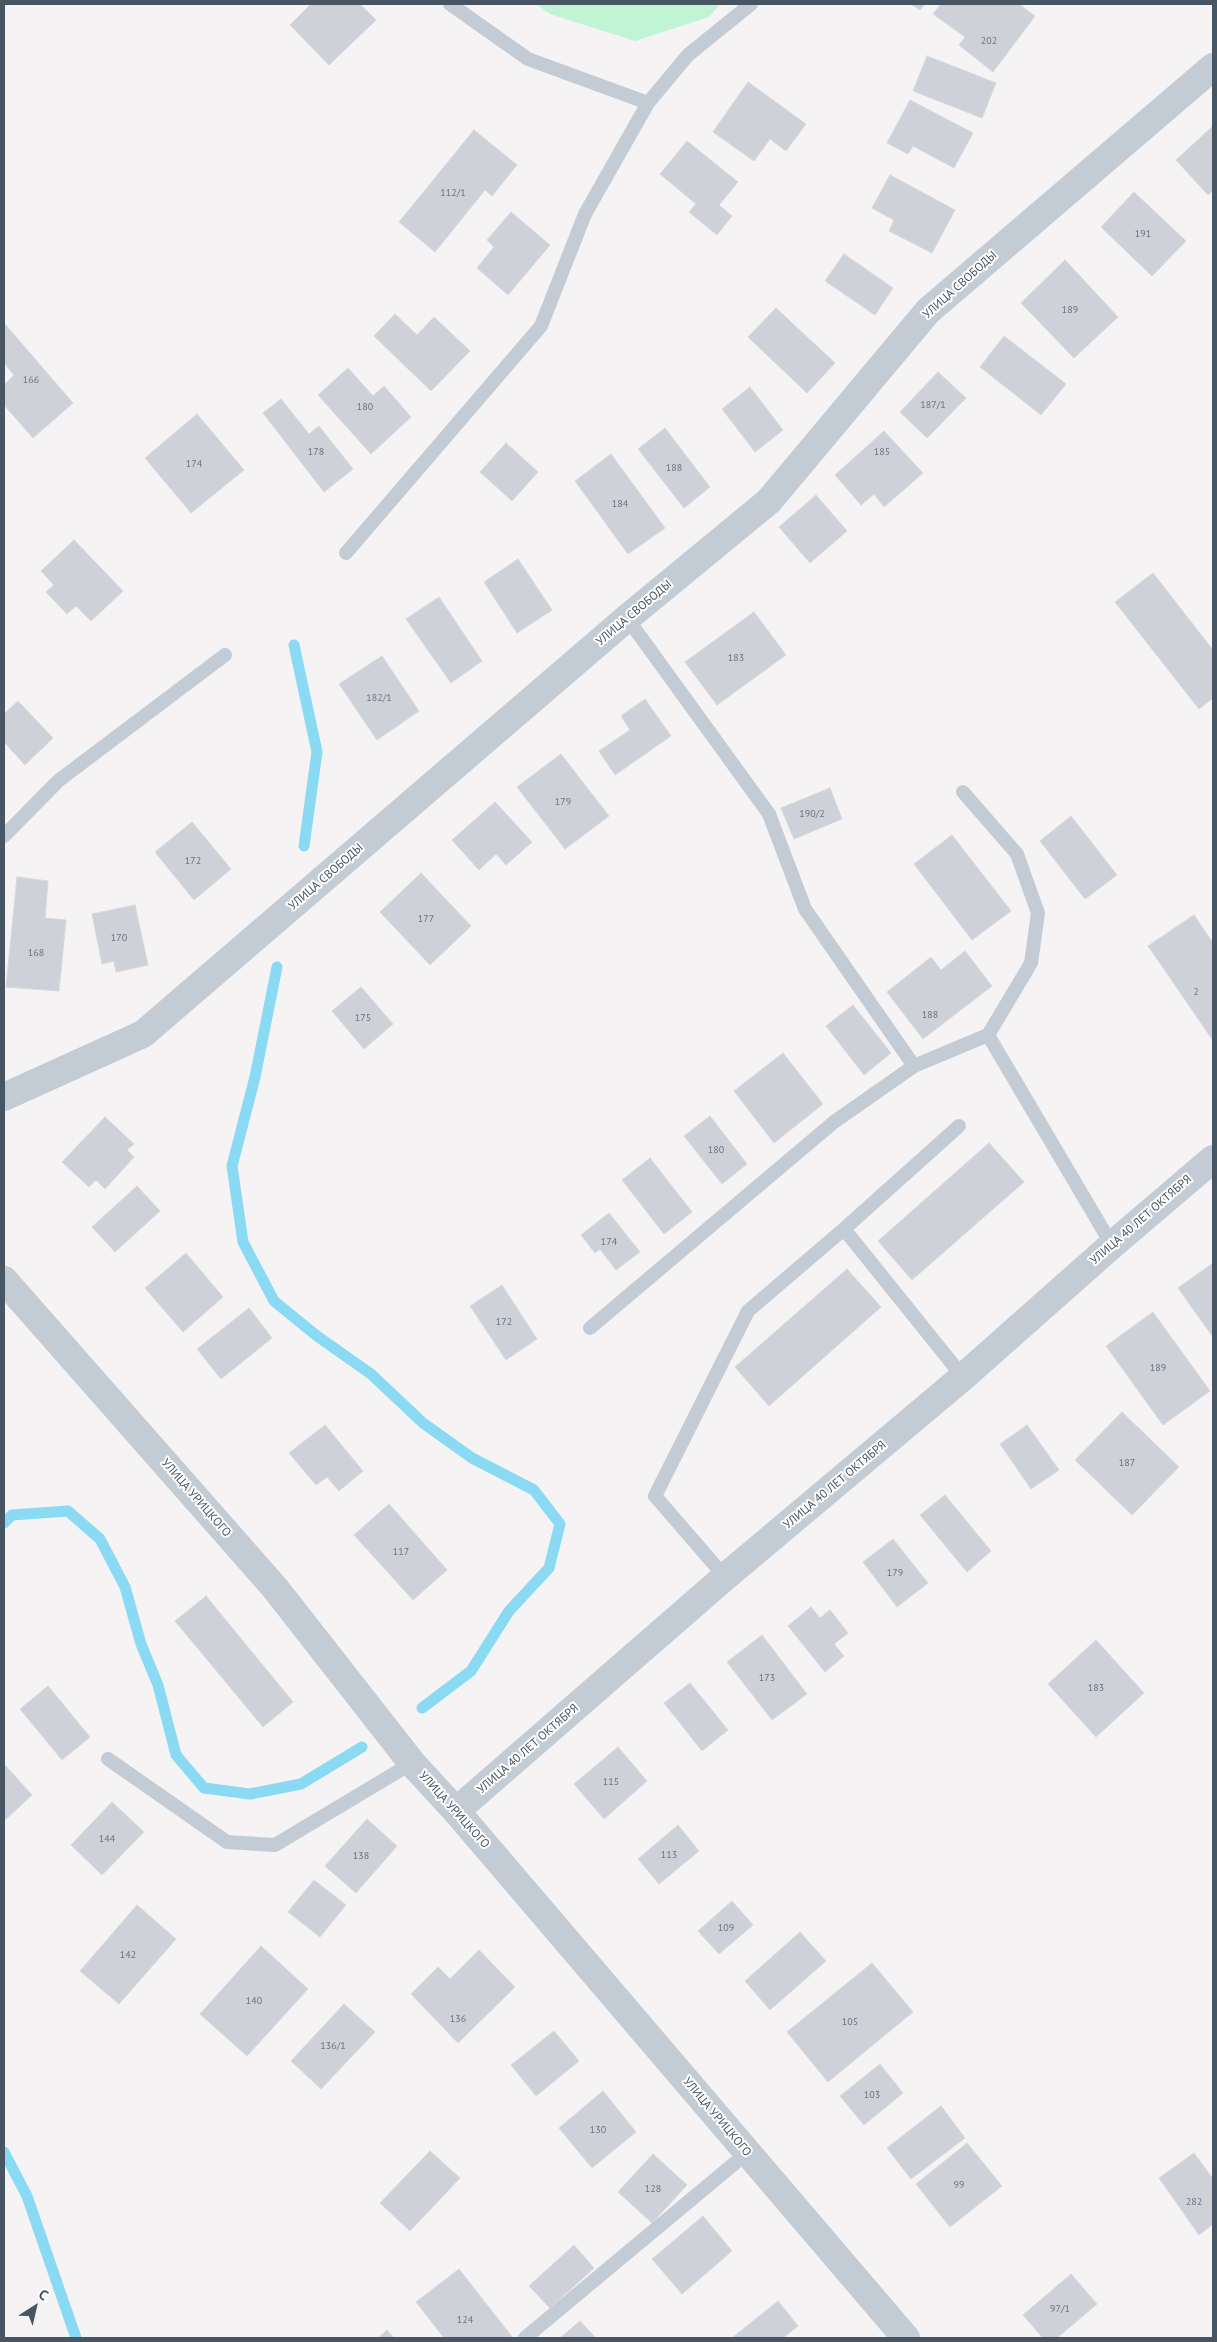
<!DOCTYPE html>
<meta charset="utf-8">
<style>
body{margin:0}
#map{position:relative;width:1217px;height:2342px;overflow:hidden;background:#f5f3f3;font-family:"PT Sans",sans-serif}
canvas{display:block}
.frame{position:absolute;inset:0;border:5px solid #485562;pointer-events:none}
.north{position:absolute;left:10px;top:2282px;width:50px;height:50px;-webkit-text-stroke:4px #fff;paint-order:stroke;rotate:35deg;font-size:14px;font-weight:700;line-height:20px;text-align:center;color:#485562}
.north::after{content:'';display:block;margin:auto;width:18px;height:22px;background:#485562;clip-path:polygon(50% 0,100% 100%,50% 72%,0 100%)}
</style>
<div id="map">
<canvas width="1217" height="2342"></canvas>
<div class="frame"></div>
<div class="north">С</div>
</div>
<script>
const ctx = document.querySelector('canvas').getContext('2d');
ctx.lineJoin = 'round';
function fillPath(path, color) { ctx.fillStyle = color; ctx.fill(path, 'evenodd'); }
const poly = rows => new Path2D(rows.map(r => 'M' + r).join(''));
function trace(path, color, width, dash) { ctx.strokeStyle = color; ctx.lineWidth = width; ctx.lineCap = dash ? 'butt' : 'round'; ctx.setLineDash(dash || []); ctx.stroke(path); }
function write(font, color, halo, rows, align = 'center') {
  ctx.font = font + ' "PT Sans",sans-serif'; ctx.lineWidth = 4; ctx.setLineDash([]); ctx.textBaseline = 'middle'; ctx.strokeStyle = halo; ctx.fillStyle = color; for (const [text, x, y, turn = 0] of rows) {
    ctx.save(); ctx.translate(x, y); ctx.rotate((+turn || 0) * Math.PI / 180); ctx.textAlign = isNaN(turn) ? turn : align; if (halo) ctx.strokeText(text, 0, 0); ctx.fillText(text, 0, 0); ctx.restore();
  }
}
const green = poly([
 [536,4,720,4,709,17,635,41,550,14]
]);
const stream = poly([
 [294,645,317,752,304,846],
 [277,967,255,1077,232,1166,243,1242,274,1301,317,1336,371,1374,423,1423,472,1458,534,1490,560,1524,549,1568,509,1611,471,1671,422,1708],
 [4,1523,12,1515,68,1511,100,1539,125,1587,141,1644,158,1685,176,1755,204,1788,250,1794,301,1784,362,1747],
 [4,2152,27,2196,76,2338]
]);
const building = poly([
 [311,4,360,4,376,20,329,65,290,25,311,4],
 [911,4,925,4,920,10,911,4],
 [941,4,1019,4,1035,16,993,72,959,45,965,37,933,14,941,4],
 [927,56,996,83,982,118,913,91,927,56],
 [748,82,806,124,786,151,770,139,754,161,713,132,748,82],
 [910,100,973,133,954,168,913,146,908,154,887,143,910,100],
 [1213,126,1213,190,1208,195,1176,160,1213,126],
 [474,130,517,165,492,196,485,190,435,252,399,222,474,130],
 [687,141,738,182,719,205,732,216,717,235,689,212,696,204,660,174,687,141],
 [890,175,955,210,932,253,889,231,894,220,872,208,890,175],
 [1134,192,1186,241,1152,276,1101,227,1134,192],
 [511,212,550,245,508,295,477,268,494,247,487,240,511,212],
 [844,254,893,288,875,315,825,281,844,254],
 [1065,260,1118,317,1074,358,1021,303,1065,260],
 [776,308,835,363,807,393,748,337,776,308],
 [395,314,417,335,434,317,470,351,431,391,374,336,395,314],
 [4,323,73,403,33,438,4,405,4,385,14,375,4,363,4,323],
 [1004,336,1066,384,1041,415,980,367,1004,336],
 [348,368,373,396,384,386,411,417,371,454,318,395,348,368],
 [938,372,966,398,927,438,900,412,938,372],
 [750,387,783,430,755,452,722,409,750,387],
 [281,399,309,434,319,426,353,469,324,492,263,413,281,399],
 [197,414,244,470,191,513,145,458,197,414],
 [665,428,710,487,684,508,638,449,665,428],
 [884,431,923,473,884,507,874,494,861,505,835,475,884,431],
 [506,443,538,472,512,501,480,472,506,443],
 [611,454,665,528,628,554,575,481,611,454],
 [816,495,847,531,810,563,779,527,816,495],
 [74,540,123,591,91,621,76,606,67,614,46,592,54,585,41,571,74,540],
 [518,559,552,610,517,633,484,582,518,559],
 [1153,573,1213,650,1213,698,1199,709,1115,602,1153,573],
 [439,597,482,661,451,683,406,619,439,597],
 [754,612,786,655,717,705,685,662,754,612],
 [382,656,419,711,377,740,339,684,382,656],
 [645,699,671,736,615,775,599,751,630,730,621,716,645,699],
 [18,701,53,738,25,765,4,742,4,714,18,701],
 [561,754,609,816,565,849,517,787,561,754],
 [830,788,842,819,794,839,781,808,830,788],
 [495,802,532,842,506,865,496,854,479,870,452,840,495,802],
 [1071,816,1117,875,1085,899,1040,841,1071,816],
 [192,822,231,869,194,900,155,852,192,822],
 [952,835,1011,911,972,940,914,864,952,835],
 [421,873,471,926,430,965,380,912,421,873],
 [17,877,48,881,45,918,66,920,59,991,6,987,17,877],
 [135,905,148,965,116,972,114,961,102,964,92,914,135,905],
 [1194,915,1213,943,1212,1039,1148,946,1194,915],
 [965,951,992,986,923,1039,887,992,931,957,941,970,965,951],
 [361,987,393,1024,364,1049,332,1011,361,987],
 [853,1005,891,1053,864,1075,826,1026,853,1005],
 [783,1053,823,1104,774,1143,734,1091,783,1053],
 [710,1116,747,1164,722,1184,684,1136,710,1116],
 [105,1117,134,1144,127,1150,134,1157,105,1189,96,1180,89,1187,62,1162,105,1117],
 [989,1143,1024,1182,912,1280,878,1241,989,1143],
 [650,1158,692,1212,664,1234,622,1180,650,1158],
 [137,1186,160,1211,115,1252,92,1227,137,1186],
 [609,1213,640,1252,616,1270,600,1249,595,1253,581,1235,609,1213],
 [186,1253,223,1297,183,1332,145,1288,186,1253],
 [1213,1263,1213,1337,1178,1288,1213,1263],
 [847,1269,881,1307,769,1406,735,1367,847,1269],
 [502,1285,537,1339,506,1360,470,1306,502,1285],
 [249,1308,272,1338,221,1379,197,1349,249,1308],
 [1153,1312,1210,1391,1163,1425,1106,1346,1153,1312],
 [1122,1412,1179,1467,1132,1515,1075,1460,1122,1412],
 [325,1425,363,1471,339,1491,327,1477,316,1485,289,1453,325,1425],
 [1027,1425,1059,1470,1031,1489,1000,1444,1027,1425],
 [945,1495,991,1551,967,1572,920,1515,945,1495],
 [389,1504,447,1570,413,1600,354,1535,389,1504],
 [893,1539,928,1583,897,1607,863,1562,893,1539],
 [206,1596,293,1702,263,1727,175,1621,206,1596],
 [811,1607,820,1618,830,1610,848,1633,834,1644,844,1656,825,1672,788,1626,811,1607],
 [762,1635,807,1694,772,1720,727,1662,762,1635],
 [1096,1640,1144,1693,1096,1737,1048,1684,1096,1640],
 [690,1683,728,1730,702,1751,664,1703,690,1683],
 [48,1686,90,1737,62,1760,20,1709,48,1686],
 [618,1747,647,1781,604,1819,574,1784,618,1747],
 [4,1764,32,1795,4,1821,4,1764],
 [112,1802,144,1832,102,1875,71,1845,112,1802],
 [367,1819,397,1846,356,1893,325,1866,367,1819],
 [678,1825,699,1851,659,1884,638,1859,678,1825],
 [314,1880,346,1905,320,1937,288,1912,314,1880],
 [732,1901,753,1925,719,1954,698,1931,732,1901],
 [137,1905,176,1939,119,2004,80,1971,137,1905],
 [800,1932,826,1961,770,2010,745,1981,800,1932],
 [261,1946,308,1989,247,2056,200,2014,261,1946],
 [479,1950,515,1987,458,2043,411,1994,438,1967,450,1979,479,1950],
 [872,1963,913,2012,828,2082,787,2032,872,1963],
 [344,2004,375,2032,321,2089,291,2061,344,2004],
 [554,2031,579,2061,536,2096,511,2065,554,2031],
 [880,2064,903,2093,864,2125,840,2096,880,2064],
 [603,2091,636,2132,592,2168,559,2128,603,2091],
 [941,2106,965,2138,911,2179,887,2148,941,2106],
 [967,2143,1002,2186,950,2227,916,2184,967,2143],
 [430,2151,460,2178,410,2231,380,2203,430,2151],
 [1194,2153,1213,2179,1213,2224,1199,2235,1159,2178,1194,2153],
 [653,2154,687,2185,652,2223,618,2192,653,2154],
 [703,2216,732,2251,682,2294,652,2259,703,2216],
 [574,2245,594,2268,550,2308,529,2286,574,2245],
 [459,2269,513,2338,444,2338,416,2302,459,2269],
 [1071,2274,1097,2304,1057,2338,1043,2338,1023,2315,1071,2274],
 [778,2301,798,2326,783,2338,732,2338,778,2301],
 [580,2321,596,2338,560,2338,580,2321],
 [387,2330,394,2338,378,2338,387,2330]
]);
const service = poly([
 [648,103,688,55,751,4],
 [346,553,541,326,585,214,648,103,528,59,450,4],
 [627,618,769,814,805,909,914,1066],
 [963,792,1017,854,1038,913,1031,963,988,1035,1112,1245],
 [4,836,58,781,225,655],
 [844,1229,963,1377],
 [590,1328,834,1122,914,1066,988,1035],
 [725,1577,655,1496,748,1311,844,1229,959,1126],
 [108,1759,227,1842,275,1845,412,1763],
 [525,2338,747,2153]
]);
const minor = poly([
 [4,1097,143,1034,627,618,769,501,928,311,1213,67],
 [4,1280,275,1588,412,1763,456,1811,906,2338],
 [456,1811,725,1577,963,1377,1112,1245,1213,1159]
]);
const numberNames = [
 ["202",989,41],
 ["112/1",453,193],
 ["191",1143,234],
 ["189",1070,310],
 ["166",31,380],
 ["187/1",933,405],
 ["180",365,407],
 ["178",316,452],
 ["185",882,452],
 ["174",194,464],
 ["188",674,468],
 ["184",620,504],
 ["183",736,658],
 ["182/1",379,698],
 ["179",563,802],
 ["190/2",812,814],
 ["172",193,861],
 ["177",426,919],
 ["170",119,938],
 ["168",36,953],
 ["2",1196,992],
 ["188",930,1015],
 ["175",363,1018],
 ["180",716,1150],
 ["174",609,1242],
 ["172",504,1322],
 ["189",1158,1368],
 ["187",1127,1463],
 ["117",401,1552],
 ["179",895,1573],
 ["173",767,1678],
 ["183",1096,1688],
 ["115",611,1782],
 ["144",107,1839],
 ["113",669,1855],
 ["138",361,1856],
 ["109",726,1928],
 ["142",128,1955],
 ["140",254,2001],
 ["136",458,2019],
 ["105",850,2022],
 ["136/1",333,2046],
 ["103",872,2095],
 ["130",598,2130],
 ["99",959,2185],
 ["128",653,2189],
 ["282",1194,2202],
 ["97/1",1060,2309],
 ["124",465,2320]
];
const streetNames = [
 ["УЛИЦА СВОБОДЫ",960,285,-42],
 ["УЛИЦА СВОБОДЫ",634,613,-40],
 ["УЛИЦА СВОБОДЫ",326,877,-41],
 ["УЛИЦА 40 ЛЕТ ОКТЯБРЯ",1141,1220,-41],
 ["УЛИЦА 40 ЛЕТ ОКТЯБРЯ",835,1485,-40],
 ["УЛИЦА УРИЦКОГО",196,1498,49],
 ["УЛИЦА 40 ЛЕТ ОКТЯБРЯ",528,1749,-41],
 ["УЛИЦА УРИЦКОГО",454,1810,48],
 ["УЛИЦА УРИЦКОГО",717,2117,50]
];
fillPath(green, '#c0f4d5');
trace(stream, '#8adaf4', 11);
fillPath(building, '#ced1d8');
trace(building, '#d6d8de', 1);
trace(service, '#c3ccd5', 14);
trace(minor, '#c3ccd5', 28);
write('10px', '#6a7480', null, numberNames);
write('12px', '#485562', '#fff', streetNames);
</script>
